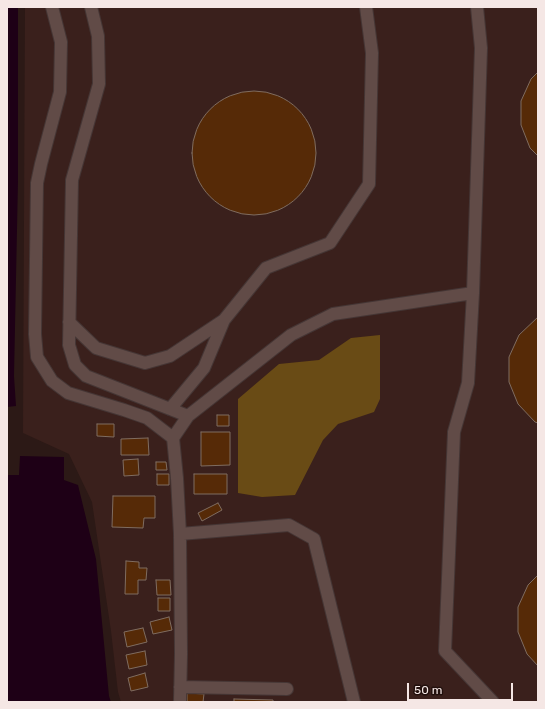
<!DOCTYPE html>
<style>
body{margin:0}
#map{position:relative;width:545px;height:709px;overflow:hidden;background:#2c1916;font-family:Rubik,sans-serif}
canvas{display:block}
.frame{position:absolute;inset:0;border:8px solid #f5e7e5;pointer-events:none}
.scale{position:absolute;left:407px;top:683px;width:106px;height:18px;box-sizing:border-box;border:2px solid #f5e7e5;border-top:0;padding-left:5px;font-size:12px;line-height:14px;white-space:nowrap;color:#f5e7e5;-webkit-text-stroke:3px #22100d;paint-order:stroke}
</style>
<div id="map">
<canvas width="545" height="709"></canvas>
<div class="frame"></div>
<div class="scale">50 m</div>
</div>
<script>
const ctx = document.querySelector('canvas').getContext('2d');
ctx.lineJoin = 'round';
function fillPath(path, color) { ctx.fillStyle = color; ctx.fill(path, 'evenodd'); }
const poly = rows => new Path2D(rows.map(r => 'M' + r).join(''));
function trace(path, color, width, dash) { ctx.strokeStyle = color; ctx.lineWidth = width; ctx.lineCap = dash ? 'butt' : 'round'; ctx.setLineDash(dash || []); ctx.stroke(path); }
const built = poly([
 [25,7,538,7,538,702,121,702,118,692,111,631,92,502,69,454,23,433]
]);
const forest = poly([
 [380,335,380,399,374,412,338,424,323,440,295,495,262,497,238,493,238,399,279,364,319,360,351,338]
]);
const water = poly([
 [7,7,18,7,18,181,14,376,16,406,7,407],
 [20,456,64,457,64,480,78,485,96,559,109,696,111,702,7,702,7,475,19,475]
]);
const building = poly([
 [538,72,538,156,530,148,521,125,521,101,531,79,538,72],
 '192 153a62 62 0 1 1 124 0a62 62 0 1 1-124 0Z',
 [538,317,538,423,535,422,518,404,509,382,509,357,519,335,538,317],
 [217,415,229,415,229,426,217,426,217,415],
 [97,424,114,424,114,437,97,436,97,424],
 [201,432,230,432,230,465,201,466,201,432],
 [148,438,149,455,121,455,121,439,148,438],
 [138,459,139,475,124,476,123,460,138,459],
 [156,462,166,462,167,470,156,470,156,462],
 [157,474,169,474,169,485,157,485,157,474],
 [194,474,227,474,227,494,194,494,194,474],
 [113,496,155,496,155,518,144,518,143,528,112,527,113,496],
 [218,503,222,510,202,521,198,513,218,503],
 [126,561,139,562,139,568,147,568,146,580,138,580,138,594,125,594,126,561],
 [538,575,538,666,527,654,518,632,518,607,528,585,538,575],
 [156,580,170,580,171,595,157,595,156,580],
 [158,598,170,598,170,611,158,611,158,598],
 [169,617,172,630,153,634,150,622,169,617],
 [143,628,147,642,127,647,124,632,143,628],
 [145,651,147,665,129,669,126,655,145,651],
 [145,673,148,687,131,691,128,678,145,673],
 [187,693,204,694,203,702,187,702,187,693],
 [234,699,273,700,273,702,234,702,234,699]
]);
const minor = poly([
 [52,7,61,42,60,92,41,164,37,183,35,334,37,357,52,381,68,393,124,410,147,418,173,438],
 [91,7,98,36,99,84,72,180,69,345,75,365,86,376,188,416],
 [477,7,481,48,473,293,468,383,454,432,445,651,493,702],
 [69,322,96,348,145,363,170,356,224,320],
 [170,409,204,368,224,320,266,268,330,243,369,184,372,53,366,7],
 [180,534,289,525,314,539,354,702],
 [180,687,287,689],
 [180,702,181,654,180,534,177,478,173,438,188,416,291,335,333,314,473,293]
]);
fillPath(built, '#3a201c');
fillPath(forest, '#694b15');
fillPath(water, '#1e0016');
fillPath(building, '#562a07');
trace(building, '#7f6c60', 1);
trace(minor, '#453635', 14);
trace(minor, '#614b47', 12);
</script>
